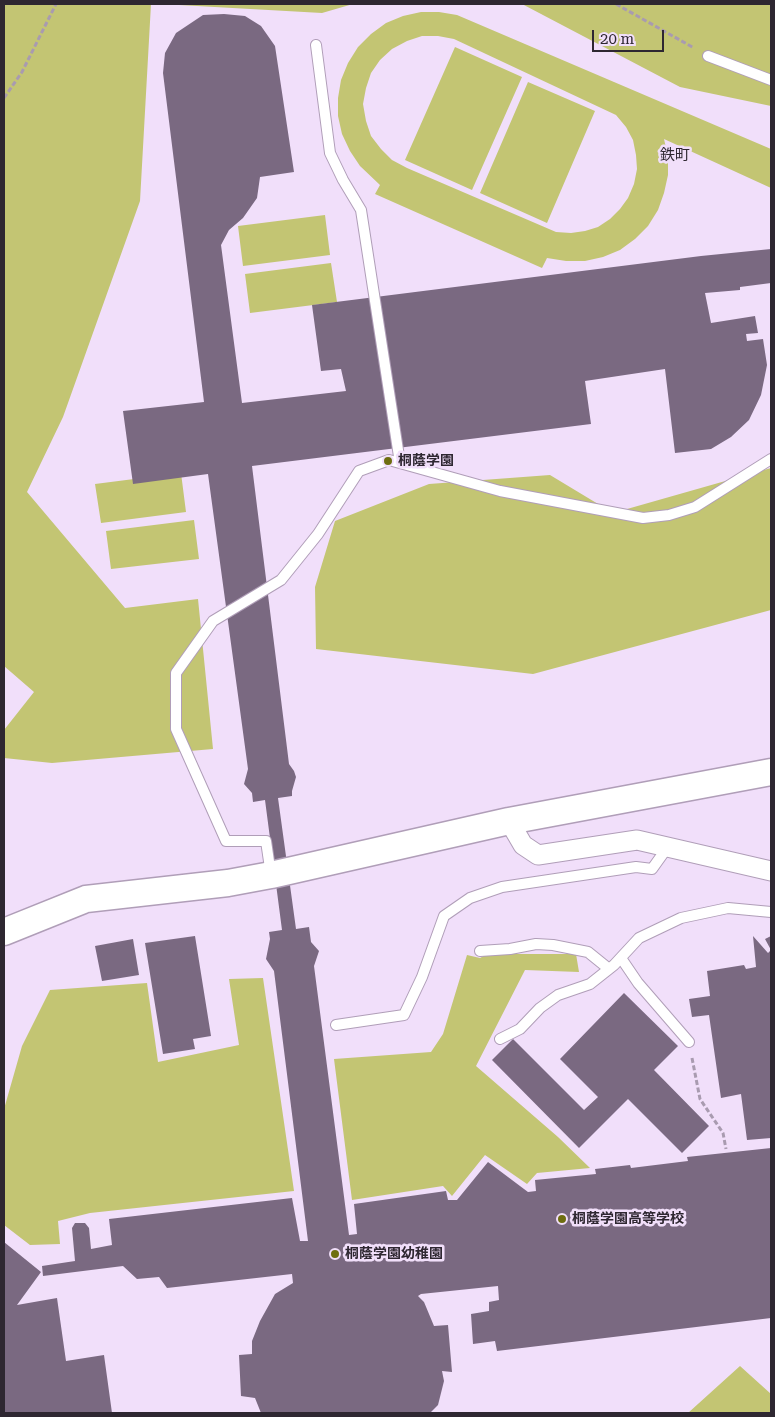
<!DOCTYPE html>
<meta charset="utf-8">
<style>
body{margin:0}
#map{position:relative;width:775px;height:1417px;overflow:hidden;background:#f1dffa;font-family:"Roboto Serif",serif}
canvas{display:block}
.frame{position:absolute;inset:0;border:5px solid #2e2731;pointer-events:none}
.scale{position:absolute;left:592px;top:30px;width:72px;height:22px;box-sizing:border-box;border:2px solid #2e2731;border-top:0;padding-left:6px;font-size:15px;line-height:18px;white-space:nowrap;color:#2e2731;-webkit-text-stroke:4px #f1dffa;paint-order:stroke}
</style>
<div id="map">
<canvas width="775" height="1417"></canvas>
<div class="frame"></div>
<div class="scale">20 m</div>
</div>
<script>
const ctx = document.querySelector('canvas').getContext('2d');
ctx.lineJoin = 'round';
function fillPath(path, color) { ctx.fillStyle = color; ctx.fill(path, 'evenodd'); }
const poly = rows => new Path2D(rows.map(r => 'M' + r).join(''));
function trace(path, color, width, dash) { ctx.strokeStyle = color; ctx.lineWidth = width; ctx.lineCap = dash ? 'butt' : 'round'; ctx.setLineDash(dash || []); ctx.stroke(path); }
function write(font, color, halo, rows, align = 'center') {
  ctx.font = font + ' "Roboto Serif","Noto Sans JP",serif'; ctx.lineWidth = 5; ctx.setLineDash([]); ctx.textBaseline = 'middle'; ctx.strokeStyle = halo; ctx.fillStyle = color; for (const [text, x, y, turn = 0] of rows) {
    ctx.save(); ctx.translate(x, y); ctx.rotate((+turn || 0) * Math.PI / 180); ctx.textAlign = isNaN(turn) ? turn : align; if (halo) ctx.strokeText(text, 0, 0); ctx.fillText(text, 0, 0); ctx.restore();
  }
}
const green = poly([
 [4,4,151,4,140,201,63,417,27,492,125,608,198,599,213,749,52,763,4,758,4,730,34,692,4,666],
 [161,4,353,4,322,13],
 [522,4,771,4,771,106,680,87],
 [421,12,439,12,457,15,771,149,771,188,664,139,668,157,668,175,664,193,658,210,648,226,635,239,620,250,603,257,585,261,566,261,547,258,542,268,375,194,380,185,360,166,350,151,342,134,338,116,338,98,341,80,348,63,358,47,371,34,386,23,403,16],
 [422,36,438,36,454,39,616,115,626,127,633,140,636,155,637,169,634,184,628,198,620,209,610,219,598,227,585,231,571,233,556,232,407,168,392,160,381,149,371,136,366,121,363,104,366,88,371,73,380,60,392,49,407,41],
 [455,47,522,77,472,190,405,160],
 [528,82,595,111,547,223,480,193],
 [325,215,330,255,243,266,238,226],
 [331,263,337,302,250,313,245,274],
 [771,468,771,610,533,674,316,649,315,587,335,521,429,484,550,475,613,513],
 [181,473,186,512,101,523,95,484],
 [194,520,199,559,111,569,106,531],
 [499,948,518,954,576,954,579,972,525,970,476,1066,558,1137,590,1168,537,1173,527,1184,485,1155,452,1196,443,1186,352,1200,334,1059,431,1052,443,1034,467,955,480,958],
 [263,978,294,1191,90,1213,58,1221,60,1244,30,1245,4,1225,4,1109,22,1046,50,990,147,983,158,1062,239,1045,229,979],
 [740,1366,771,1394,771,1413,688,1413]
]);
const building = poly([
 [224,14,245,16,261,26,275,46,294,172,260,177,257,198,243,218,229,230,221,245,242,403,346,391,341,369,321,371,312,305,701,256,771,249,771,283,740,287,740,290,705,293,711,323,755,316,758,333,746,334,747,341,763,339,767,365,761,395,749,420,731,437,711,449,675,453,665,369,585,381,591,424,252,466,289,764,294,771,296,777,292,791,292,796,278,798,296,929,309,927,311,942,319,951,314,966,349,1235,357,1234,354,1204,446,1191,448,1200,457,1200,488,1162,528,1192,536,1191,535,1180,596,1174,595,1169,630,1165,631,1168,688,1161,687,1157,771,1148,771,1318,497,1351,495,1341,473,1344,471,1314,489,1311,489,1302,499,1300,498,1286,421,1294,418,1296,424,1302,434,1326,448,1325,452,1372,442,1371,444,1381,438,1405,430,1413,261,1413,255,1398,241,1396,239,1355,252,1354,252,1341,260,1321,275,1294,293,1283,292,1274,167,1288,159,1277,137,1279,123,1266,43,1276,42,1266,75,1261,72,1228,75,1223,85,1223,89,1228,91,1249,112,1245,109,1219,292,1198,300,1241,308,1241,274,971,266,959,270,939,269,932,282,930,265,800,253,802,252,793,244,784,248,769,208,474,133,484,123,411,204,402,163,73,165,53,176,33,203,15],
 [195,936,211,1036,193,1039,195,1049,163,1054,145,943],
 [753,936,768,953,771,950,765,939,771,936,771,1138,747,1140,741,1094,721,1098,709,1015,692,1017,689,999,710,996,707,971,744,965,746,969,756,967],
 [133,939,139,975,102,981,95,946],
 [624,993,678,1046,654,1070,709,1126,682,1153,628,1099,579,1148,492,1060,513,1039,584,1110,598,1097,560,1059],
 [4,1242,41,1272,17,1305,57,1298,66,1361,104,1355,112,1413,4,1413]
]);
const path = poly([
 [616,4,694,48],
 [4,98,22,72,56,4],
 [692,1058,700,1099,723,1133,726,1149]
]);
const lane = poly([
 [316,45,330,153,343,180,361,210,400,463],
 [708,56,771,80],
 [271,875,266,841,226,841,176,729,176,673,213,621,281,580,318,534,359,471,389,460,500,491,643,518,669,515,695,507,771,459],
 [480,951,510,949,536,944,553,945,588,952,609,969],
 [621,958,638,983,689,1042],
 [336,1025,404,1015,422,977,444,916,470,898,502,887,636,867,652,869,667,848],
 [500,1039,520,1029,540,1008,558,995,590,984,614,965,639,938,681,918,728,908,771,912]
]);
const street = poly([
 [509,821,523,845,538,855,637,840,771,871]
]);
const secondary = poly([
 [4,932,86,899,228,883,271,875,509,821,771,772]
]);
const markers = [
 [388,461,5,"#6e6e10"],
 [562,1219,5,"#6e6e10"],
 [335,1254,5,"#6e6e10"]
];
const poiNames = [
 ["桐蔭学園",398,461],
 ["桐蔭学園高等学校",572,1219],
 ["桐蔭学園幼稚園",345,1254]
];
const neighbourhoodNames = [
 ["鉄町",675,156]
];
fillPath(green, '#c3c573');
fillPath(building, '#7a6981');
trace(lane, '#b09eb8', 12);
trace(street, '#b09eb8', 21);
trace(secondary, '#b09eb8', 29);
trace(path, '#a99bb0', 3, [5, 2.5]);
trace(lane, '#fff', 10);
trace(street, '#fff', 19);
trace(secondary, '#fff', 26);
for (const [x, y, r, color] of markers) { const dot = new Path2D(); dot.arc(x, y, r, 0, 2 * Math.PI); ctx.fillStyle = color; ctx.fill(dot); trace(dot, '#f1dffa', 2); }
write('bold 14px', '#2e2731', '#f1dffa', poiNames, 'left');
write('15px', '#2e2731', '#f1dffa', neighbourhoodNames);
</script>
